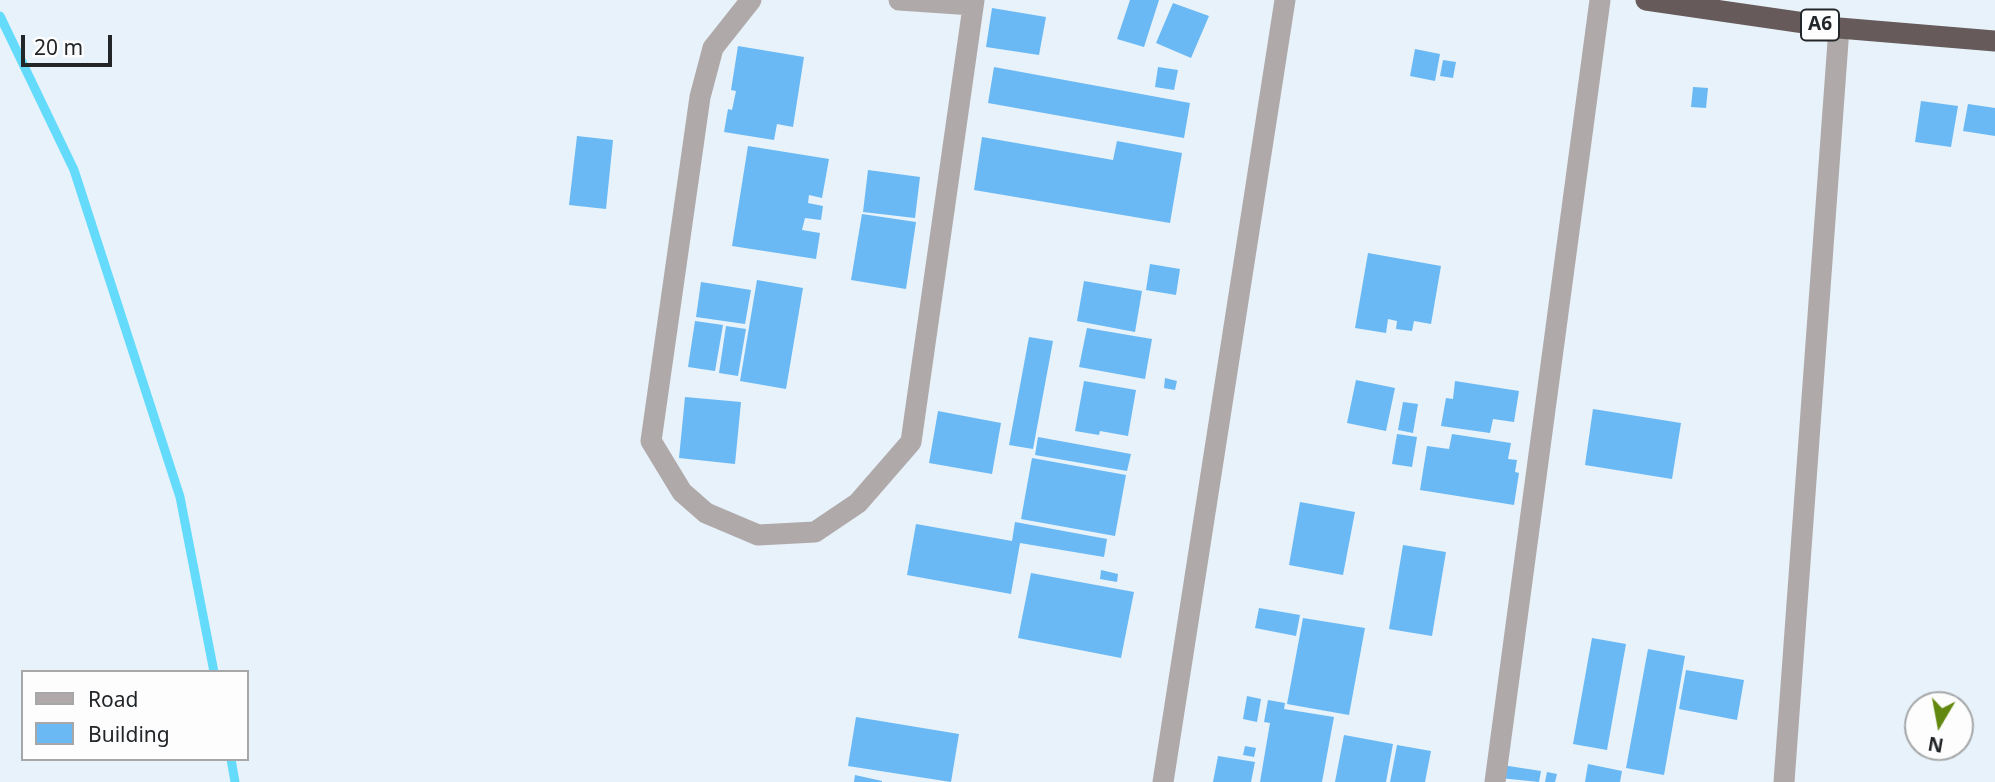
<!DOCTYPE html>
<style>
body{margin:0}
#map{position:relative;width:1995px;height:782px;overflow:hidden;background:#e7f2fa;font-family:"Noto Sans",sans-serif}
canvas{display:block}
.legend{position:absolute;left:21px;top:670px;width:228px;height:91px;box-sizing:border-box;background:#fdfdfd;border:2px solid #a5a7a8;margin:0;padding:9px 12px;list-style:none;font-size:21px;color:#222629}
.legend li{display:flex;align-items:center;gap:14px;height:35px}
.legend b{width:35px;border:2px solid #a5a7a8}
.north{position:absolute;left:1904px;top:691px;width:70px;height:70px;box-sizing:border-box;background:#fdfdfd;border:2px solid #a5a7a8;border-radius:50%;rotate:190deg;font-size:19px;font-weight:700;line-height:28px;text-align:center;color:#222629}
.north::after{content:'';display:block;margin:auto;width:24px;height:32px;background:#63880f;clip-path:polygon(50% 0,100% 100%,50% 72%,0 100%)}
.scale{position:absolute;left:21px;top:35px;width:91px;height:32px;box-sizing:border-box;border:4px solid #222629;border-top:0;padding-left:9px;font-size:21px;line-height:24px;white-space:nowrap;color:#222629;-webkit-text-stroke:5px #fdfdfd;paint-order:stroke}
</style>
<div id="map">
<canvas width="1995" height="782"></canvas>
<ul class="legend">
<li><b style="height:9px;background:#b0a9a9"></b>Road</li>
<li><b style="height:19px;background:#6ab9f4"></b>Building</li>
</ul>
<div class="north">N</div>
<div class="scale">20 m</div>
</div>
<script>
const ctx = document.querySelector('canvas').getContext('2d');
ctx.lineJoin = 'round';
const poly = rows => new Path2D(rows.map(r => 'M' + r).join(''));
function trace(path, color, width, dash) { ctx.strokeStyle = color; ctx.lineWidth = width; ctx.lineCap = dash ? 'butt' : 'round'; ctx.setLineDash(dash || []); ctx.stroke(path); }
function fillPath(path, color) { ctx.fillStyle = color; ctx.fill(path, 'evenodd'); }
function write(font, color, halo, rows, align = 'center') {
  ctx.font = font + ' "Noto Sans",sans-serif'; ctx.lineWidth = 6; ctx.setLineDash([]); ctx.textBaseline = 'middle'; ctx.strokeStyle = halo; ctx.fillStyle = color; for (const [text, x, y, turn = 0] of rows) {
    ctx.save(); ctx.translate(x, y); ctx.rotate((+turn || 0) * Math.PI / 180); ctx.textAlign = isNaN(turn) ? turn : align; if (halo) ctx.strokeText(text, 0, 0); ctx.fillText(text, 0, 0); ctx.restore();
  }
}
const stream = poly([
 [0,16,74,170,180,497,214,672],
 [231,759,235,782]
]);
const building = poly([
 [1130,0,1159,0,1144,47,1117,39],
 [1173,3,1209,16,1191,58,1156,43],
 [992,8,1046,17,1039,55,986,47],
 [738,46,804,57,793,127,777,124,774,140,724,132,728,109,732,110,736,91,731,90],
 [1415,49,1440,54,1435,81,1410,76],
 [1443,60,1456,62,1453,78,1440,76],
 [994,67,1190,103,1184,138,988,103],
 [1158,67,1178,70,1174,90,1155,87],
 [1693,87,1708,88,1706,108,1691,107],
 [1921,101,1958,106,1951,147,1915,142],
 [1968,104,1995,108,1995,136,1963,131],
 [577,136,613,140,606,209,569,205],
 [982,137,1113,160,1117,141,1182,153,1170,223,974,190],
 [748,146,829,159,822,198,809,195,808,203,823,206,821,220,805,218,802,230,820,233,816,259,732,246],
 [868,170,920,177,915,218,863,212],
 [862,214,916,222,906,289,851,280],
 [1368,253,1441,266,1431,324,1414,321,1412,331,1396,329,1397,321,1388,319,1386,333,1355,328],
 [1150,264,1180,269,1176,295,1146,290],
 [757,280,803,288,786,389,740,381],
 [1084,281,1142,291,1135,332,1077,321],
 [701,282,751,290,745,324,696,317],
 [695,321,723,325,715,371,688,367],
 [726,326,746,329,738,376,719,373],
 [1087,328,1152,339,1145,379,1079,367],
 [1029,337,1053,341,1033,449,1009,445],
 [1165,378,1177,381,1175,390,1164,388],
 [1356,380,1395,388,1386,431,1347,423],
 [1084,381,1136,390,1128,436,1100,431,1099,435,1075,431],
 [1455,381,1519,391,1514,422,1493,419,1490,433,1441,426,1446,398,1453,399],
 [685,397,741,402,735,464,679,458],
 [1403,402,1418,404,1413,433,1398,430],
 [1593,409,1681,423,1672,479,1585,465],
 [938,411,1001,423,992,474,929,463],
 [1397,434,1417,437,1412,467,1392,464],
 [1452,434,1511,443,1508,459,1517,460,1515,472,1519,473,1514,505,1420,490,1427,446,1449,449],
 [1038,437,1131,454,1127,471,1035,455],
 [1032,458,1126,475,1115,536,1021,519],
 [1300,502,1355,512,1343,575,1289,565],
 [1015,522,1107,539,1104,557,1020,543,1011,594,907,575,916,524,1012,541],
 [1403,545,1446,552,1432,636,1389,629],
 [1101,570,1118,574,1117,582,1100,579],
 [1031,573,1134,592,1121,658,1018,638],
 [1259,608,1300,615,1296,636,1255,628],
 [1303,618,1365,628,1349,715,1287,704],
 [1592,638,1626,644,1607,750,1573,744],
 [1648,649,1685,656,1664,775,1626,768],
 [1686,670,1744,680,1737,720,1679,709],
 [1247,696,1261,699,1257,722,1243,719],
 [1268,700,1285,703,1284,709,1334,717,1322,782,1260,782,1270,723,1264,722],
 [856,717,959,734,951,782,848,766],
 [1344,735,1393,744,1386,782,1335,782],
 [1397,745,1431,751,1425,782,1390,782],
 [1245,746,1256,748,1254,757,1243,755],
 [1218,756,1255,762,1251,782,1213,782],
 [1588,764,1622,771,1620,782,1585,782],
 [1502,765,1541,771,1539,782,1500,778],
 [1547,772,1557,774,1555,782,1545,782],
 [855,775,882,781,882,782,854,782]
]);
const minor = poly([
 [751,0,713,48,700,97,651,441,682,492,706,513,758,535,815,532,858,503,911,442,974,0],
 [899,0,973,5],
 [1163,782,1285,0],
 [1495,782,1600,0],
 [1784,782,1839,28]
]);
const highway = poly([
 [1646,0,1839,28,1995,41]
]);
const shields = [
 [1820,25,38]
];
const shieldNames = [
 ["A6",1820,25]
];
trace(stream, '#65dbfc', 9);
fillPath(building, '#6ab9f4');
trace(minor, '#b0a9a9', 21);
trace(highway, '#665a5a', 21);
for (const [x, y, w] of shields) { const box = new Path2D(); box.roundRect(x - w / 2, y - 15.5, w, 31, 5); ctx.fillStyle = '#fdfdfd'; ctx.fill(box); trace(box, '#222629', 2); }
write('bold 19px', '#222629', null, shieldNames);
</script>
